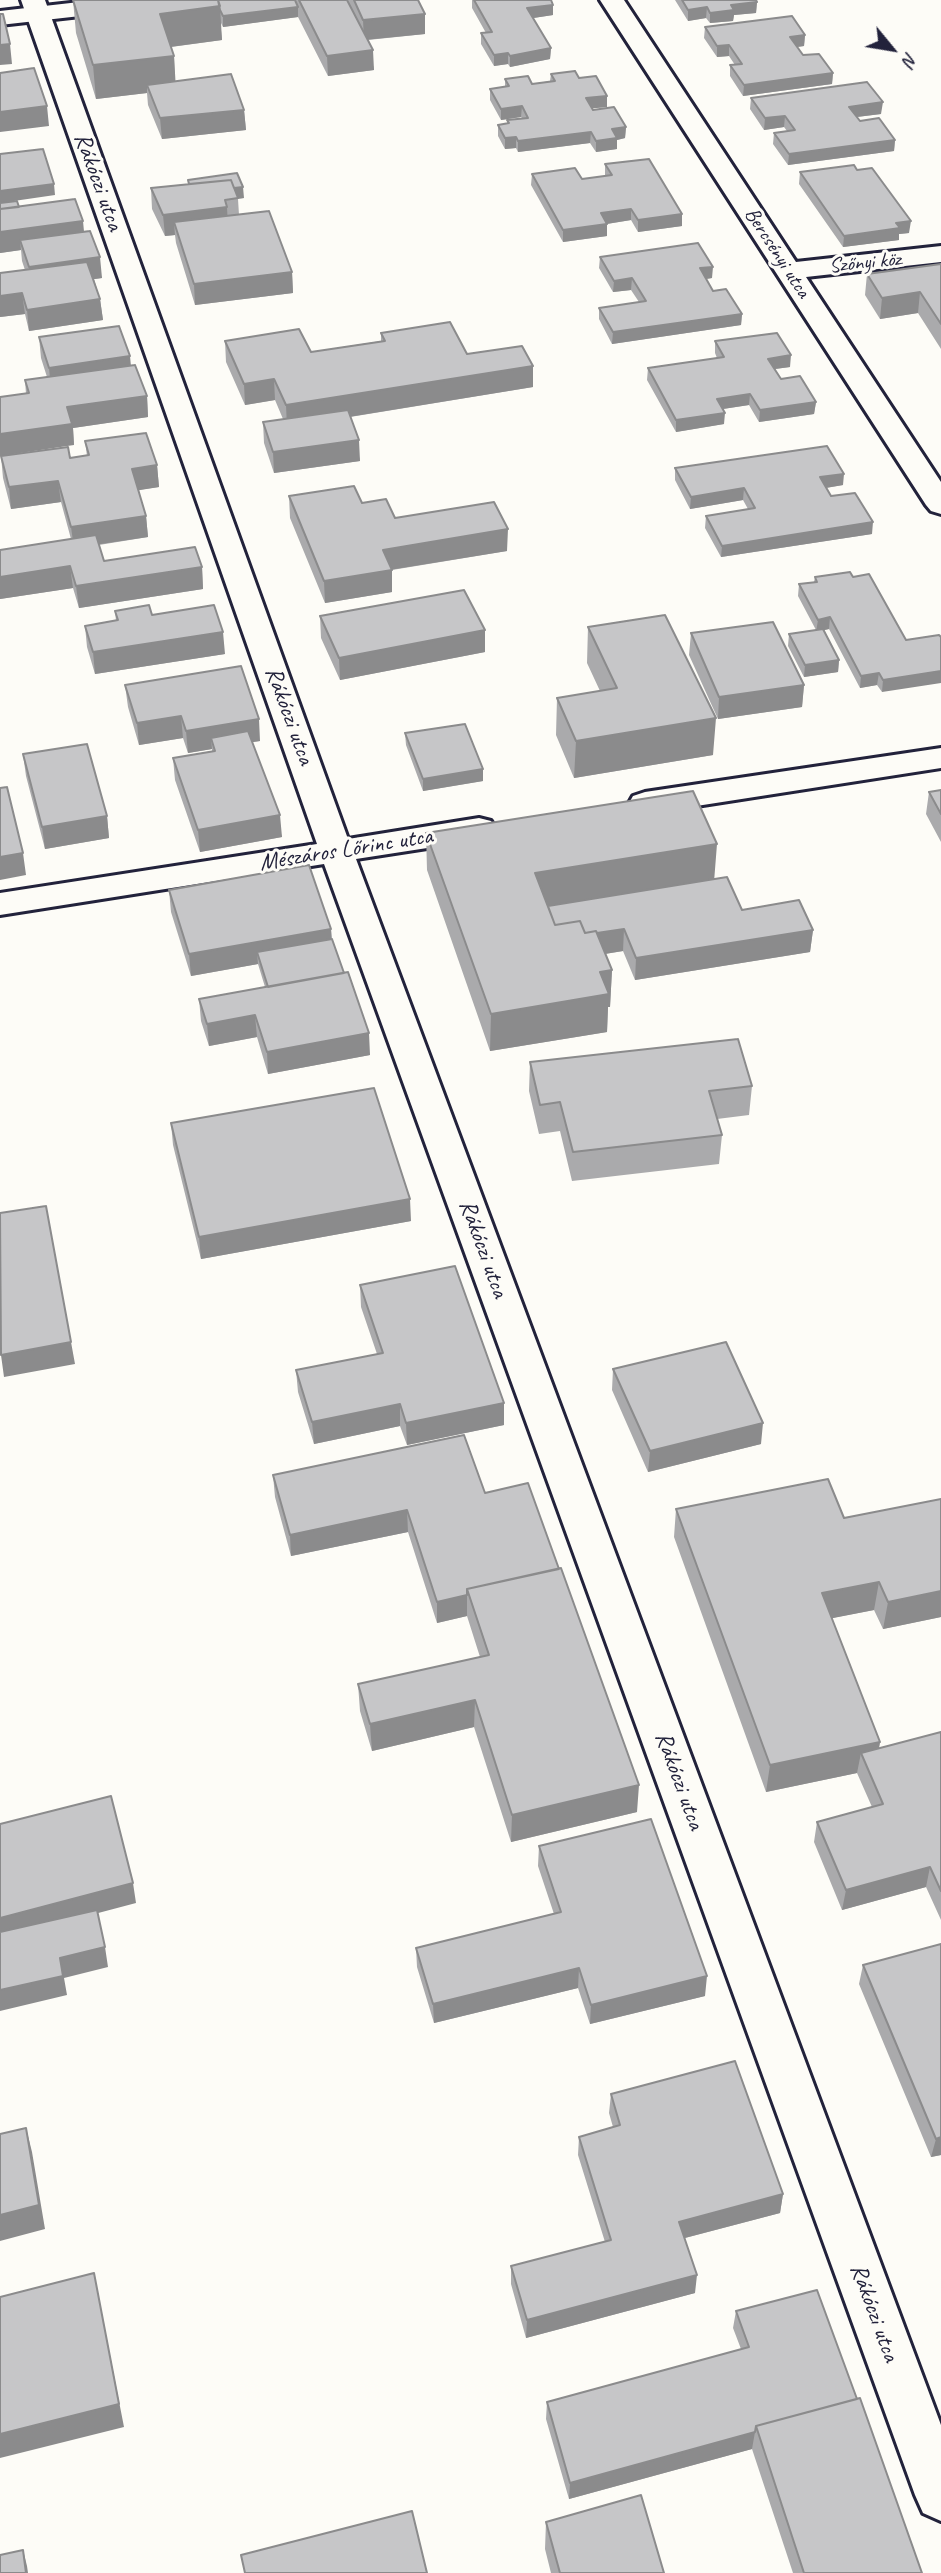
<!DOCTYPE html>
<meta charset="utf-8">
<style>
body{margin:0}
#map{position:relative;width:941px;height:2573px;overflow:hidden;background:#fdfcf7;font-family:Caveat,sans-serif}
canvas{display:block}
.north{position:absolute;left:857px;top:14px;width:70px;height:70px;-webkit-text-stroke:5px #fdfcf7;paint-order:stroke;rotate:120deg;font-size:19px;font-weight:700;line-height:28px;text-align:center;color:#22223b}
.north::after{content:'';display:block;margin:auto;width:24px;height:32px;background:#22223b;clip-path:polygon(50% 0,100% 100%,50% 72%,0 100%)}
</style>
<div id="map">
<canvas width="941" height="2573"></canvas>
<div class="north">N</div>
</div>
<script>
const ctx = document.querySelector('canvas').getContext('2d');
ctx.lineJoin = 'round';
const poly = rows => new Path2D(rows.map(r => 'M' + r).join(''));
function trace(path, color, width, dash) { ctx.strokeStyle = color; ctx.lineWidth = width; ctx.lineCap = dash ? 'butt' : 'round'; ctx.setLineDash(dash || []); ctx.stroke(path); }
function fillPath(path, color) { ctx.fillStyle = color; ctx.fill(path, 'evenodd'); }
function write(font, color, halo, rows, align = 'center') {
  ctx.font = font + ' Caveat,sans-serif'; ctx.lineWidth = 6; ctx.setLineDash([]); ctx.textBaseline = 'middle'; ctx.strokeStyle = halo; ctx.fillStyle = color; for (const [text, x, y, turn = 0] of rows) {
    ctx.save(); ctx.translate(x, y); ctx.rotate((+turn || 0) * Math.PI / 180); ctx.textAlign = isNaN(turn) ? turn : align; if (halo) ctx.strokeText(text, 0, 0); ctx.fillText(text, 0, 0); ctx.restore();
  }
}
const street = poly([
 [21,0,45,0,348,839,479,818,491,821,496,829,491,837,479,840,356,859,941,2425,941,2521,923,2513,915,2495,324,864,0,915,0,893,317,844,21,0],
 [600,0,624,0,796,262,941,246,941,262,806,277,941,482,941,514,931,511,926,505,600,0],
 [941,748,941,768,645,814,633,810,629,803,633,796,645,792,941,748]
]);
const secondary = poly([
 [97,0,173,0,169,5,161,7,0,25,0,11,97,0]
]);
const wall = poly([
 [73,0,347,0,348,2,348,0,418,0,425,34,368,40,374,70,328,76,298,17,223,27,220,21,222,40,171,47,174,56,175,81,244,110,246,130,162,139,148,105,147,93,96,99,76,33],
 [472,0,551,0,553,15,533,18,551,48,550,59,510,67,508,64,494,66,481,44,481,33,486,33,472,8],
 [675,0,756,0,757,2,756,13,734,15,733,21,710,23,706,18,688,21],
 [705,27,805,35,804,46,797,47,803,55,833,73,832,84,743,96,730,76,730,65,735,65,729,56,717,57,704,38],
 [551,74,579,78,607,107,593,108,593,110,626,127,625,138,617,140,617,149,596,152,590,143,518,152,516,148,505,149,498,136,498,125,507,124,507,120,522,118,521,117,501,120,490,100,490,89,505,87,505,79,532,84,550,81],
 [751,98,881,114,857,117,860,121,895,140,894,151,788,165,773,144,774,133,787,131,784,127,764,130,750,109],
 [605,164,682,214,682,226,638,232,631,220,607,224,607,236,563,242,531,185,532,174,582,179,605,176],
 [857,170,909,233,899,234,899,240,843,247,799,184,800,172],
 [188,180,244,198,238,199,239,215,292,272,293,293,195,305,176,243,175,235,165,236,152,209,151,188,188,184],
 [0,203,19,207,84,232,102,278,94,279,100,299,103,320,29,331,25,314,0,317,25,270,22,261,21,250,0,253],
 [600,257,712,278,706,279,713,291,742,314,741,325,612,344,599,319,599,308,639,302,631,290,613,292,599,268],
 [941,264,941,349,918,313,880,319,865,295,867,274],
 [381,333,467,354,533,366,533,387,350,417,360,461,274,473,264,443,263,422,283,419,275,400,245,405,226,362,225,341,311,352,381,341],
 [39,337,131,365,147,396,148,417,73,428,74,445,26,394,25,380,47,377,41,358],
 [715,341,790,367,775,369,781,379,816,402,814,414,759,422,749,405,723,409,724,424,676,432,647,380,648,368,717,358,715,353],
 [85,441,157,465,159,487,138,490,146,516,148,537,99,545,104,561,202,567,203,589,79,608,73,588,0,599,0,550,71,539,61,502,11,509,3,478,1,456,70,458,87,456],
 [675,468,843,485,826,488,831,496,872,534,721,557,705,528,706,516,748,509,743,500,690,509,675,480],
 [289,496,362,503,395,518,507,551,392,570,392,592,325,603,290,518],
 [815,577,853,577,906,640,882,692,877,685,860,688,829,629,824,630,839,660,838,672,804,677,788,646,789,634,816,630,798,596,799,584,814,582],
 [115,611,152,615,225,654,95,674,87,647,85,626,116,621],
 [320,616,485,652,340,680,321,638],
 [588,627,713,755,574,778,556,735,557,698,600,691,587,663],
 [691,633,804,685,802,707,718,719,689,655],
 [125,685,260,741,252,742,282,837,200,852,175,780,173,758,212,751,212,749,188,753,183,738,139,745,128,707],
 [405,733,483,781,423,791,406,745],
 [23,754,107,816,109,838,45,849,26,776],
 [941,790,941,842,926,814,929,792],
 [426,833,714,879,742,910,813,930,810,952,635,980,623,951,605,954,612,970,610,1007,608,1007,607,1032,490,1051,427,870],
 [169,890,331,929,332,939,370,1055,268,1074,257,1037,209,1046,201,1021,199,999,265,987,258,964,191,976,171,912],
 [530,1062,752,1086,749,1115,717,1119,722,1135,719,1164,572,1181,560,1131,539,1134,529,1091],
 [171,1123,411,1221,201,1259,173,1145],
 [360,1285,504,1425,407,1445,400,1426,314,1444,298,1392,296,1370,377,1354,361,1307],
 [613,1369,761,1444,648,1472,612,1390],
 [273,1475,485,1493,637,1812,511,1842,474,1727,372,1751,360,1711,358,1684,480,1657,467,1616,437,1623,408,1532,291,1556,275,1497],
 [941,1499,941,1617,883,1629,874,1610,832,1618,880,1742,879,1748,941,1732,941,1920,926,1887,842,1910,814,1842,817,1822,872,1807,857,1773,766,1792,674,1537,676,1509,844,1518],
 [539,1846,705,1996,590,2024,578,1988,434,2023,417,1967,416,1948,554,1914,538,1866],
 [941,1944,941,2155,931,2157,859,1984,863,1965],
 [611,2094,783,2194,780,2213,685,2238,695,2293,526,2338,511,2284,511,2266,605,2242,578,2155,579,2137,613,2127,609,2113],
 [736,2311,857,2399,922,2573,793,2573,752,2449,569,2499,546,2419,547,2402,741,2349,733,2328],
 [546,2522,664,2573,551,2573,545,2549]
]);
const shadedWall = poly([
 [757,2,756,13,734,15,733,21,710,23,710,13,731,5],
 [553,5,553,15,527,19,527,8],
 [220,6,222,40,162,48,160,14],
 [298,7,298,17,223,27,223,16],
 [707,7,706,18,688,21,688,10],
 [425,14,425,34,364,40,363,20],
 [805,35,804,46,789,48,790,37],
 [10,44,12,64,0,65,0,45],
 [729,45,729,56,717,57,717,46],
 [551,48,550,59,510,67,510,56],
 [373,50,374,70,328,76,327,56],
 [508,53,508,64,494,66,494,55],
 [174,56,176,90,147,85,147,93,96,99,93,65],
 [833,73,832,84,743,96,744,85],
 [607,96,607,107,586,109,586,98],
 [883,102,881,114,848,118,849,107],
 [47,106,49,126,0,132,0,112],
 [522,106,521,117,501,120,501,109],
 [244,110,246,130,162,139,160,118],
 [785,116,784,127,764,130,765,118],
 [626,127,625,138,617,140,617,149,596,152,596,141,612,129],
 [591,132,590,143,518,152,518,141],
 [516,137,516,148,505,149,505,138],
 [895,140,894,151,788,165,789,154],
 [54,184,55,195,0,203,0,191],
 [243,187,244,198,225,200,192,193],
 [227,207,228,228,174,222,175,235,165,236,163,215],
 [631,209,631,220,600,225,601,213],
 [682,214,682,226,638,232,638,220],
 [83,221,85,242,20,240,21,250,0,253,0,232],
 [911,221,909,233,899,234,899,240,843,247,844,236,896,223],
 [607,224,607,236,563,242,563,230],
 [100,257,102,278,31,288,29,267],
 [713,267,712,278,699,280,700,268],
 [292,272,293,293,195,305,194,284],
 [632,278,631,290,613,292,614,281],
 [920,292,918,313,880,319,882,298],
 [22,293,25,314,0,317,0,296],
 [100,299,103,320,29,331,27,310],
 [742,314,741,325,612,344,613,332],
 [791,355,790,367,767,370,768,359],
 [130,356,132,377,51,389,49,368],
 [533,366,533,387,287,427,286,405],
 [274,379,275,400,245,405,244,384],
 [750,394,749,405,716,410,717,399],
 [147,396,148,417,73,428,74,445,0,456,0,434,67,407],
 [816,402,814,414,759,422,760,410],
 [725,413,724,424,676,432,676,420],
 [359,440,360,461,274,473,273,452],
 [157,465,159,487,134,491,132,469],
 [844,474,843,485,819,489,820,477],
 [58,481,61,502,11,509,9,487],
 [744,488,743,500,690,509,691,497],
 [146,516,148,537,74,548,71,527],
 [873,522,872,534,721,557,722,546],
 [508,529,507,551,383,571,383,550],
 [70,566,73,588,0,599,0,577],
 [202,567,203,589,79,608,76,586],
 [392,570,392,592,325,603,324,581],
 [830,617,829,629,816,632,818,620],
 [485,630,485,652,340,680,339,658],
 [223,632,225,654,95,674,93,652],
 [839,660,838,672,804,677,805,665],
 [941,671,941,683,882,692,883,680],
 [879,673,877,685,860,688,861,676],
 [804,685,802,707,718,719,719,697],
 [181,716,183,738,139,745,137,723],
 [716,718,713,755,574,778,576,741],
 [259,719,260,741,214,748,211,738,212,749,188,753,186,731],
 [483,769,483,781,423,791,423,779],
 [280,815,282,837,200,852,198,830],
 [107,816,109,838,45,849,42,827],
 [717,844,714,882,543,909,535,873],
 [23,853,26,875,0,880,0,857],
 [331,929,332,951,257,952,258,964,191,976,189,954],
 [624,929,623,951,554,962,555,940],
 [813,930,810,952,635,980,636,958],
 [612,970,610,1007,608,1007,607,1032,490,1051,491,1014,600,972],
 [255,1015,257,1037,209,1046,207,1024],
 [369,1033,370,1055,268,1074,267,1052],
 [410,1199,411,1221,201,1259,199,1237],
 [71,1342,75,1364,4,1377,1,1355],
 [504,1403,504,1425,407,1445,406,1423],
 [400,1404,400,1426,314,1444,312,1422],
 [763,1423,761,1444,648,1472,650,1451],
 [407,1510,408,1532,291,1556,290,1535],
 [879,1582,874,1610,818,1621,822,1593],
 [941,1591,941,1617,883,1629,888,1602],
 [467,1595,467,1616,437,1623,437,1602],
 [475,1700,474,1727,372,1751,370,1724],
 [880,1742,875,1769,861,1753,857,1773,766,1792,770,1765],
 [639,1785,637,1812,511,1842,512,1815],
 [930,1867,926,1887,842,1910,846,1890],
 [133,1883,136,1903,0,1939,0,1918],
 [105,1947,108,1967,64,1978,67,1995,0,2011,0,1990,60,1958],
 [579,1968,578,1988,434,2023,433,2004],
 [707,1976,705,1996,590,2024,591,2005],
 [26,2128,32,2152,45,2229,0,2241,0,2215],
 [941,2137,941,2155,931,2157,936,2139],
 [783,2194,780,2213,677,2240,679,2222],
 [94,2273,124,2427,0,2458,0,2434],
 [697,2275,695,2293,526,2338,527,2320],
 [755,2432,752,2449,569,2499,570,2483],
 [23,2550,27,2566,28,2573,26,2573]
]);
const building = poly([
 [73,0,218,0,220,6,160,14,174,56,93,65,73,0],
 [218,0,295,0,298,7,223,16,220,10,218,0],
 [299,0,347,0,373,50,327,56,299,0],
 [354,0,418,0,425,14,363,20,354,0],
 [474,0,551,0,553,5,527,8,551,48,510,56,508,53,494,55,481,33,492,32,474,0],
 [682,0,756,0,757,2,731,5,734,10,710,13,707,7,688,10,682,0],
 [0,14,3,14,10,44,0,45,0,14],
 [792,16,805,35,790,37,803,55,819,54,833,73,744,85,730,65,742,64,729,45,717,46,705,27,792,16],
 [34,68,47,106,0,112,0,73,34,68],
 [575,71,579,78,596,76,607,96,586,98,593,110,614,107,626,127,612,129,617,138,596,141,591,132,518,141,516,137,505,138,498,125,509,123,507,120,528,118,522,106,501,109,490,89,509,86,505,79,528,76,532,84,555,81,551,74,575,71],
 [231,74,244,110,160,118,147,85,231,74],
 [867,82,883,102,849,107,860,121,879,118,895,140,789,154,774,133,795,130,785,116,765,118,751,98,867,82],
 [43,149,54,184,0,191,0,154,43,149],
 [649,159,682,214,638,220,631,209,601,213,607,224,563,230,532,174,575,168,582,179,612,175,605,164,649,159],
 [854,165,857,170,872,168,911,221,896,223,900,228,844,236,800,172,854,165],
 [237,173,243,187,234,188,231,180,189,184,188,180,237,173],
 [231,180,238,198,225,200,227,207,163,215,151,188,231,180],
 [75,199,83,221,0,232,0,209,75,199],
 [17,201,19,207,0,209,0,203,17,201],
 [269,211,292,272,194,284,174,222,269,211],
 [90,231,100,257,29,267,20,240,90,231],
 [698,243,713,267,700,268,713,291,726,289,742,314,613,332,599,308,646,301,632,278,614,281,600,257,698,243],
 [87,262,100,299,27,310,22,293,0,296,0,273,87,262],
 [941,264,941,324,920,292,882,298,867,274,941,264],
 [450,322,467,354,522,346,533,366,286,405,274,379,244,384,225,341,299,329,311,352,385,341,381,333,450,322],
 [119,326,130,356,49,368,39,337,119,326],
 [777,333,791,355,768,359,781,379,800,376,816,402,760,410,750,394,717,399,725,413,676,420,648,368,724,357,715,341,777,333],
 [135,365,147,396,67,407,72,424,0,434,0,397,29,393,25,380,135,365],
 [348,410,359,440,273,452,263,422,348,410],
 [146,433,157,465,132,469,146,516,71,527,58,481,9,487,1,456,68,447,70,458,89,455,85,441,146,433],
 [827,446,844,474,820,477,831,496,855,493,873,522,722,546,706,516,755,508,744,488,691,497,675,468,827,446],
 [354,486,362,503,386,499,395,518,494,502,508,529,383,550,392,570,324,581,289,496,354,486],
 [96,535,104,561,195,547,202,567,76,586,70,566,0,577,0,550,96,535],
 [850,572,853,577,869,574,906,640,939,635,941,637,941,671,883,680,879,673,861,676,830,617,818,620,799,584,817,582,815,577,850,572],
 [464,590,485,630,339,658,320,616,464,590],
 [149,605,152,615,214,605,223,632,93,652,85,626,118,620,115,611,149,605],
 [665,615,716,718,576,741,557,698,617,688,588,627,665,615],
 [773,622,804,685,719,697,691,633,773,622],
 [823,629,839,660,805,665,789,634,823,629],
 [241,666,259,719,186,731,181,716,137,723,125,685,241,666],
 [465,724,483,769,423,779,405,733,465,724],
 [248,731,280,815,198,830,173,758,215,751,211,738,248,731],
 [87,744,107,816,42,827,23,754,87,744],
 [7,787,23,853,0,857,0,788,7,787],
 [941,790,941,814,929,792,941,790],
 [693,791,717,844,535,873,555,925,580,921,585,933,596,931,612,970,600,972,609,994,491,1014,426,833,693,791],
 [309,865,331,929,189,954,169,890,309,865],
 [727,877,742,910,799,900,813,930,636,958,624,929,597,933,596,931,585,933,580,921,555,925,548,906,727,877],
 [332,939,344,973,268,987,257,952,332,939],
 [348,972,369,1033,267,1052,255,1015,207,1024,199,999,348,972],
 [738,1039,752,1086,709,1091,722,1135,573,1152,560,1102,540,1105,530,1062,738,1039],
 [374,1088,410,1199,199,1237,171,1123,374,1088],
 [46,1206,71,1342,1,1355,0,1213,46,1206],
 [455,1266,504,1403,406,1423,400,1404,312,1422,296,1370,383,1353,360,1285,455,1266],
 [726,1342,763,1423,650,1451,613,1369,726,1342],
 [464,1435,485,1493,528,1483,559,1569,467,1589,467,1595,437,1602,407,1510,290,1535,273,1475,464,1435],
 [828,1479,844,1518,941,1499,941,1591,888,1602,879,1582,822,1593,880,1742,770,1765,676,1509,828,1479],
 [561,1568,639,1785,512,1815,475,1700,370,1724,358,1684,489,1655,467,1589,561,1568],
 [941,1732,941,1891,930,1867,846,1890,817,1822,883,1804,861,1753,941,1732],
 [111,1796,133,1883,0,1918,0,1824,111,1796],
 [651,1819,707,1976,591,2005,579,1968,433,2004,416,1948,561,1912,539,1846,651,1819],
 [97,1910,105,1947,60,1958,63,1976,0,1990,0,1932,97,1910],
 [941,1944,941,2137,936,2139,863,1965,941,1944],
 [735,2061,783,2194,679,2222,697,2275,527,2320,511,2266,611,2240,579,2137,620,2125,611,2094,735,2061],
 [26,2128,39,2205,0,2215,0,2134,26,2128],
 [94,2273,119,2404,0,2434,0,2297,94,2273],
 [817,2290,857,2399,756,2426,755,2432,570,2483,547,2402,749,2347,736,2311,817,2290],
 [860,2398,922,2573,804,2573,756,2426,860,2398],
 [641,2495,664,2573,560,2573,546,2522,641,2495],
 [412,2511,427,2573,245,2573,241,2555,412,2511],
 [23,2550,26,2573,0,2573,0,2555,23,2550]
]);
const farStreetnames = [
 ["Bercsényi utca",777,253,57],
 ["Szőnyi köz",865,263,-6]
];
const streetNames = [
 ["Rákóczi utca",98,182,70],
 ["Rákóczi utca",289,716,70],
 ["Mészáros Lőrinc utca",346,850,-9],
 ["Rákóczi utca",483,1249,70],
 ["Rákóczi utca",679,1781,70],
 ["Rákóczi utca",874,2313,70]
];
trace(street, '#22223b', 6);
trace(secondary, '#22223b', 6);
fillPath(street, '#fdfcf7');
fillPath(secondary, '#fdfcf7');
fillPath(wall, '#aaaaac');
fillPath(shadedWall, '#8b8b8c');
fillPath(building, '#c6c6c8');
trace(building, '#8b8b8c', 2);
write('21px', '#22223b', '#fdfcf7', farStreetnames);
write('24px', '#22223b', '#fdfcf7', streetNames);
</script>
